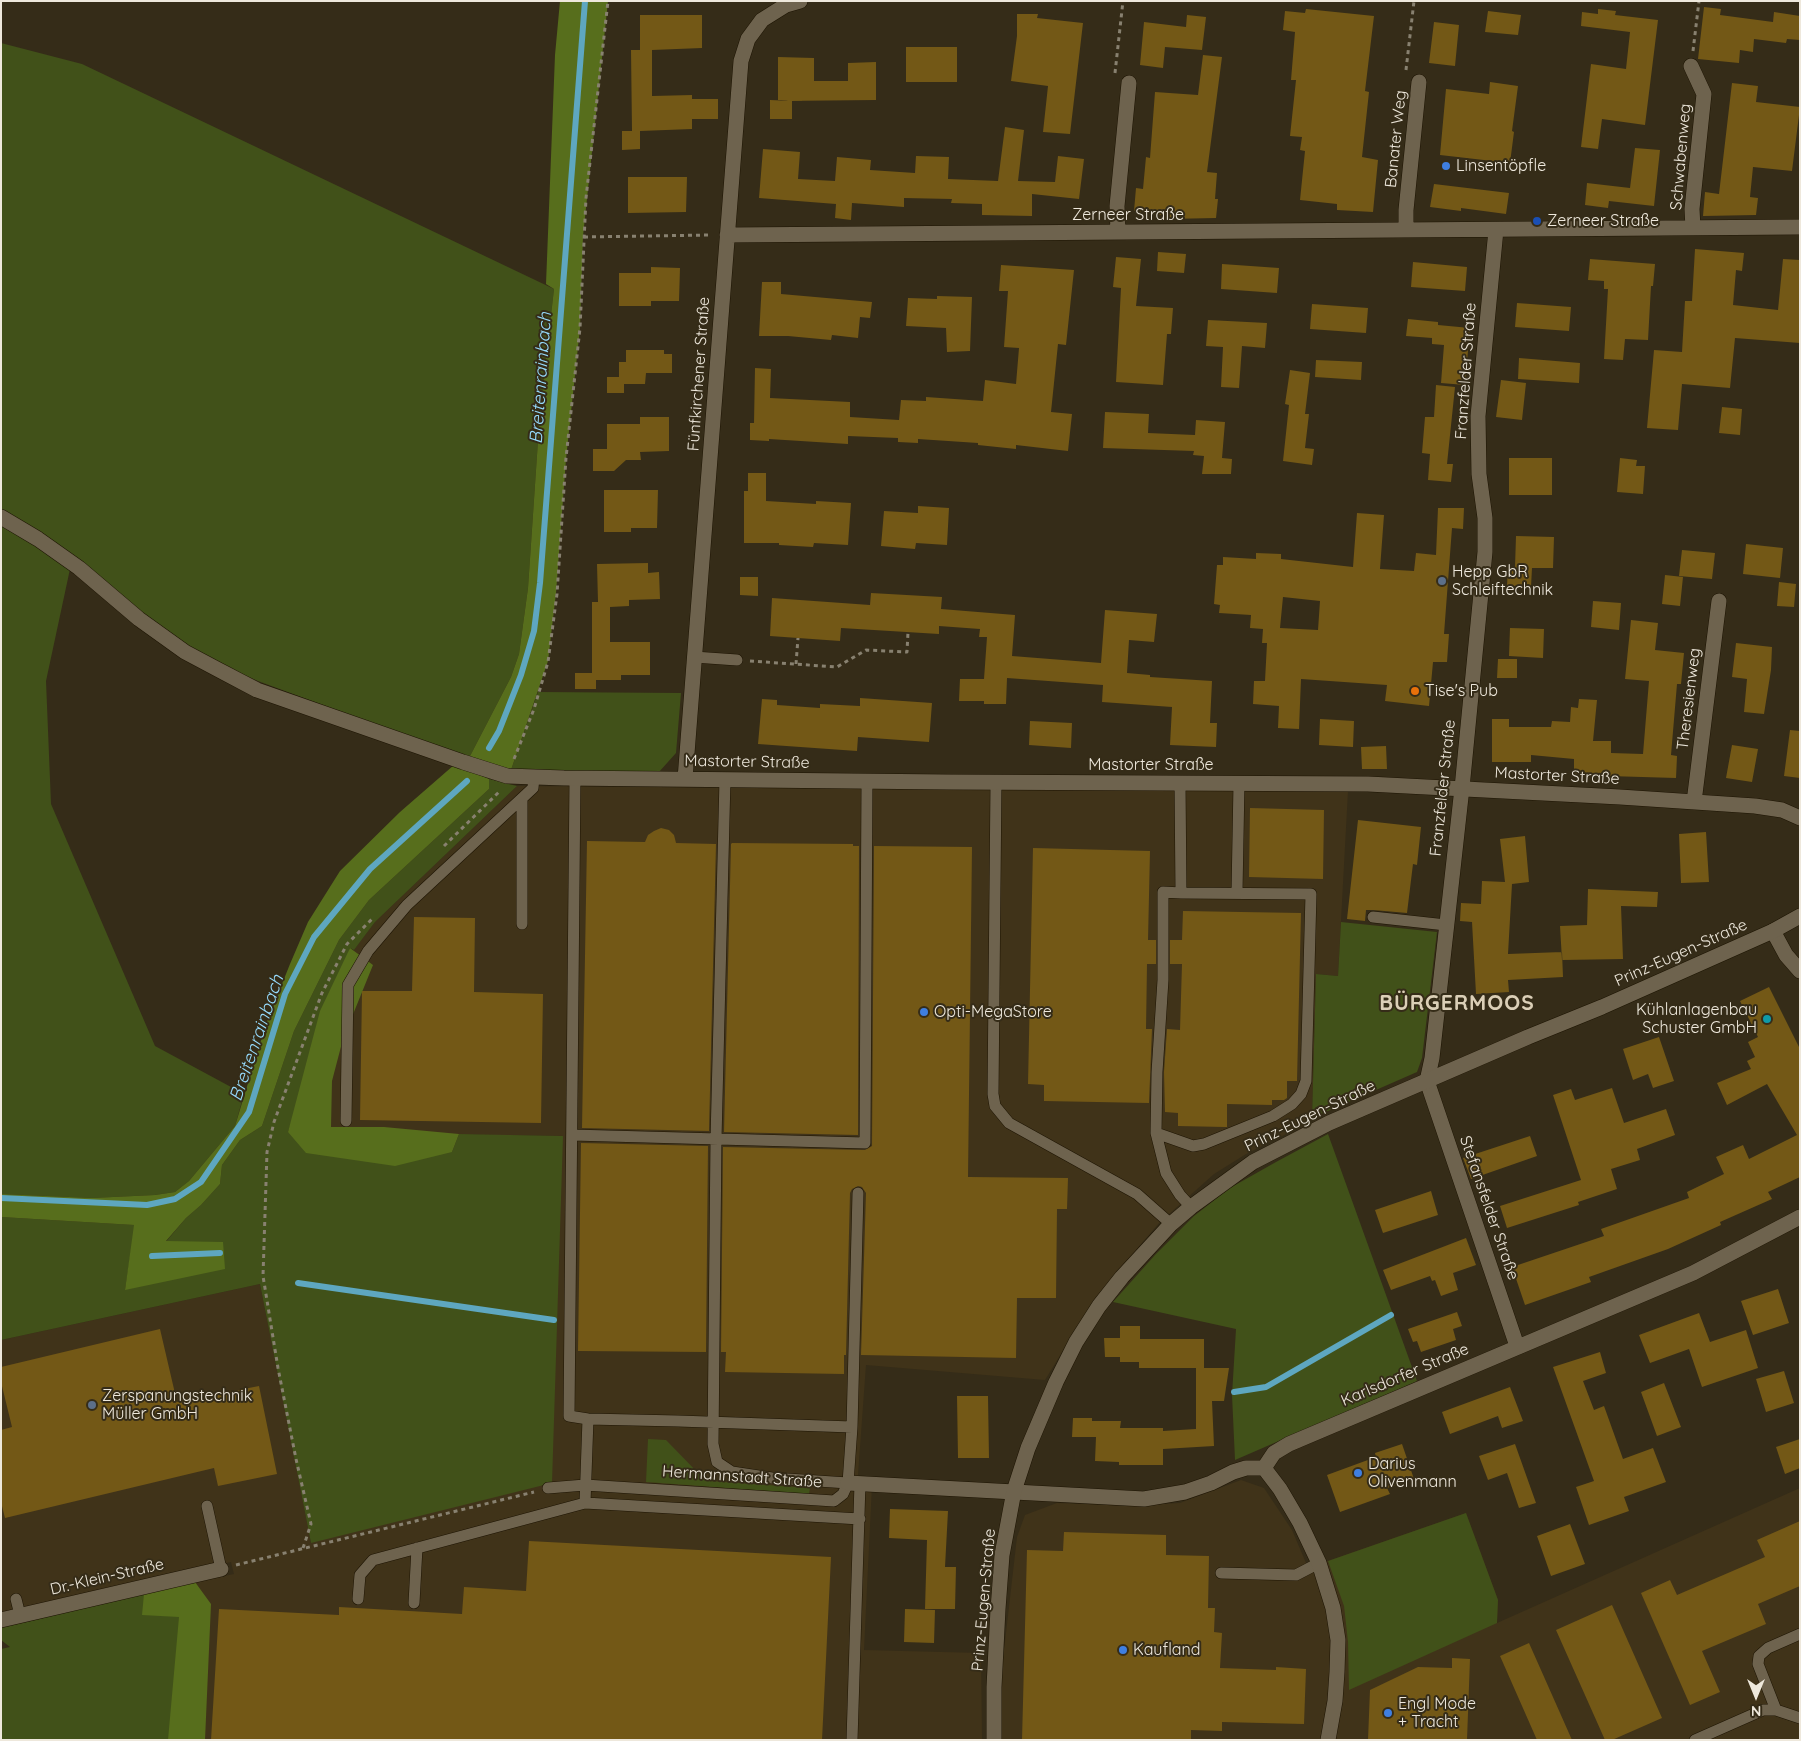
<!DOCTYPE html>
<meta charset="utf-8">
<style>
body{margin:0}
#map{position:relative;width:1801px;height:1741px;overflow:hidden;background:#352c18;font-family:Quicksand,sans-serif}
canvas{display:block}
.frame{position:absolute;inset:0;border:2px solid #eee8dc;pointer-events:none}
.north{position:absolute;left:1731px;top:1671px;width:50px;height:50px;-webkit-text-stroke:4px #352c18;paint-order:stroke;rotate:180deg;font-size:14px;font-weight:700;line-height:20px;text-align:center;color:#eee8dc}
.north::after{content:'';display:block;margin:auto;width:18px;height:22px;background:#eee8dc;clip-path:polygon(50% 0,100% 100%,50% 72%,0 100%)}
</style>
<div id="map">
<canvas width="1801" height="1741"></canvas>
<div class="frame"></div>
<div class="north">N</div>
</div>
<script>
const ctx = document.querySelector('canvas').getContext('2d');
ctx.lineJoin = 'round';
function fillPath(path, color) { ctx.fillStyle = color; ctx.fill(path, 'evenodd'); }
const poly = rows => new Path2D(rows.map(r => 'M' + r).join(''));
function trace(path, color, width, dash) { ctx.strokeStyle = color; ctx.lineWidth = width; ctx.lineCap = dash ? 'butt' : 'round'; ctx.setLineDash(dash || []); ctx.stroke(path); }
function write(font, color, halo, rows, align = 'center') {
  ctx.font = font + ' Quicksand,sans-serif'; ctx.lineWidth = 4; ctx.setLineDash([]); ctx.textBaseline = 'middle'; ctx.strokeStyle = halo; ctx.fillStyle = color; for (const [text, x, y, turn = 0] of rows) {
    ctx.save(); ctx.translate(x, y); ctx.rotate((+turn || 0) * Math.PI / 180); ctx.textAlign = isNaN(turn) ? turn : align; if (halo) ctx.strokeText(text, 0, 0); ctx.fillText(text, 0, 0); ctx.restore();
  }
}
const built = poly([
 [517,786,992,790,1348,791,1338,976,1316,974,1312,1121,1246,1154,1214,1174,1159,1223,1095,1298,1045,1380,866,1365,858,1475,872,1485,864,1650,981,1653,982,1740,183,1740,195,1582,234,1574,231,1562,1,1613,1,1340,260,1284,311,1543,563,1136,288,1132,347,959,375,922],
 [1241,1480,1264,1488,1292,1530,1309,1570,1328,1561,1466,1513,1498,1600,1497,1623,1800,1488,1800,1740,1001,1740,1000,1685,1017,1537,1025,1515,1057,1503,1132,1506,1180,1503]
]);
const green = poly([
 [1,43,82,64,554,289,540,411,528,588,519,654,511,677,469,758,361,719,258,681,217,663,186,645,141,613,38,531,1,509],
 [1,526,34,544,70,569,46,681,51,804,155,1046,244,1094,235,1126,189,1181,175,1192,155,1195,92,1198,1,1194],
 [538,692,681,693,676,753,659,772,511,770],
 [489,779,517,786,375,922,354,950,350,948,288,1132,452,1152,459,1134,563,1136,552,1483,311,1543,260,1284,1,1340,1,1217,135,1225,125,1290,186,1218,201,1205,220,1184,222,1165,240,1140,262,1126,294,1031,339,940,369,900,489,789],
 [1341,922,1437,932,1422,1058,1417,1072,1312,1118,1316,974,1338,976],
 [1328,1134,1417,1381,1235,1460,1232,1395,1236,1329,1113,1302,1155,1255,1194,1216,1230,1188,1276,1162],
 [648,1439,666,1440,701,1476,710,1481,810,1488,809,1494,646,1482],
 [1466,1513,1498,1600,1497,1623,1349,1690,1348,1642,1344,1606,1328,1561],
 [195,1582,183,1740,1,1740,1,1649,10,1647,1,1640,1,1628]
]);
const forest = poly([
 [560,1,608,1,583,236,580,328,566,459,556,593,548,661,511,770,469,758,511,677,519,654,528,588,540,411,554,289,546,284,555,55],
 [454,765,489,779,489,789,369,900,339,940,294,1031,262,1126,240,1140,222,1165,220,1184,201,1205,186,1218,166,1241,223,1242,225,1269,125,1290,134,1225,1,1217,1,1194,92,1198,155,1195,175,1192,189,1181,235,1126,266,1024,290,964,308,922,340,871,400,812],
 [350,948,373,965,343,1039,332,1081,331,1127,384,1127,459,1134,452,1152,395,1166,306,1153,288,1132,320,1011],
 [195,1582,211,1604,205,1740,168,1740,179,1617,142,1615,144,1594]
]);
const stream = poly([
 [489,748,499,731,521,675,534,631,540,583,585,1],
 [1,1198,147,1205,175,1199,201,1182,249,1112,285,994,314,937,370,869,467,781],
 [152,1256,220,1253],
 [298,1283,554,1320],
 [1234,1392,1266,1387,1391,1315]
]);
const building = poly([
 [1704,7,1721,9,1720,15,1773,22,1774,12,1800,16,1800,40,1787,39,1786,43,1754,39,1753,52,1740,50,1739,63,1698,59],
 [1306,9,1374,16,1365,91,1369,92,1362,157,1378,160,1373,212,1337,210,1337,204,1300,200,1305,151,1300,150,1302,137,1290,136,1296,80,1291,80,1295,32,1283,30,1285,11,1305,13],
 [1598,9,1616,11,1615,15,1658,20,1645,125,1602,119,1598,149,1581,147,1591,64,1626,69,1630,32,1581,26,1582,12,1598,14],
 [1488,11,1521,15,1518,35,1485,32],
 [1017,14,1038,14,1037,18,1083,23,1070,134,1043,132,1048,86,1011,81,1017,36],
 [640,15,702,15,702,48,652,50,652,96,692,95,692,99,718,99,718,119,692,119,692,129,640,131,640,149,622,150,622,131,632,131,631,50,640,50],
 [1187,15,1206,17,1202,50,1165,47,1163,68,1140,65,1144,22,1186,27],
 [1434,22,1459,25,1455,66,1429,63],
 [906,47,957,47,957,82,906,82],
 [1203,55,1222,57,1207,172,1217,173,1215,199,1218,199,1216,218,1168,219,1168,216,1134,211,1136,188,1143,189,1146,157,1150,158,1155,92,1198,95],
 [778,57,814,58,814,81,848,81,848,63,876,62,876,100,778,101],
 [1490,82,1518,86,1512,131,1514,132,1510,163,1440,155,1446,89,1489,94],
 [1732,83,1758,86,1756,102,1800,107,1792,171,1753,167,1750,197,1758,198,1756,215,1703,216,1705,192,1719,194],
 [770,100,792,101,792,119,770,119],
 [1005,127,1024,130,1018,181,1055,182,1058,156,1084,159,1079,199,1032,194,1032,216,982,215,982,204,951,203,952,199,904,198,904,207,852,203,851,220,835,218,836,204,759,198,763,149,800,152,798,179,835,181,837,157,871,160,870,170,915,173,916,156,949,157,948,179,998,181],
 [1635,148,1660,150,1654,206,1609,201,1608,208,1585,205,1587,183,1630,188],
 [628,177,687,177,686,212,628,213],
 [1434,184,1509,193,1506,214,1461,208,1461,211,1430,207],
 [1695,249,1744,253,1742,271,1736,270,1733,305,1778,310,1783,259,1800,260,1800,343,1735,338,1730,388,1682,384,1678,430,1647,428,1654,350,1682,352,1685,301,1692,301],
 [1158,252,1186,254,1184,273,1157,271],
 [1116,257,1141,259,1136,306,1173,308,1171,334,1167,334,1163,385,1116,382,1121,288,1113,287],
 [1590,259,1655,264,1653,286,1651,286,1648,340,1625,339,1623,360,1604,359,1608,289,1604,289,1604,281,1588,280],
 [1413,262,1467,267,1465,291,1411,287],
 [1222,264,1279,268,1277,293,1221,289],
 [1001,265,1074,270,1066,345,1058,344,1051,412,1072,414,1068,451,1016,445,1016,449,978,445,978,443,918,439,918,443,898,442,898,438,848,436,848,444,769,439,769,441,750,440,750,423,754,423,755,368,771,369,770,398,850,402,850,417,899,420,901,400,926,401,926,397,983,401,985,380,1016,384,1019,348,1004,347,1008,291,999,291],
 [651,267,680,268,679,301,651,301,651,306,619,306,619,273,651,273],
 [762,282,781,282,781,294,872,302,870,318,860,317,858,338,832,335,831,340,788,336,759,336],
 [937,296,972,297,970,351,947,352,946,328,906,326,908,298,937,299],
 [1517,303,1571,307,1569,331,1515,327],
 [1312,304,1368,308,1366,333,1310,329],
 [1408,319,1438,322,1438,325,1470,328,1465,385,1441,383,1444,345,1432,344,1432,338,1406,336],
 [1208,320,1267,323,1265,348,1242,346,1239,388,1221,387,1223,347,1206,346],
 [626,350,664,350,664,354,672,354,672,373,646,373,645,384,624,384,624,393,607,393,607,377,619,377,619,362,626,362],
 [1519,358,1580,363,1579,383,1518,379],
 [1316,360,1362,362,1361,380,1315,377],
 [1290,370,1310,373,1305,414,1309,414,1305,448,1314,449,1312,465,1283,461,1289,405,1285,404],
 [1501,380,1526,383,1522,420,1496,417],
 [1436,385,1455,387,1447,464,1453,464,1451,482,1428,480,1430,454,1422,453,1425,417,1434,417],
 [1722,407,1742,409,1740,435,1719,433],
 [1105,412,1149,414,1148,433,1195,435,1196,420,1225,422,1222,458,1232,459,1231,474,1202,474,1204,456,1193,455,1194,451,1103,448],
 [640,417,669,417,669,451,640,452,641,460,626,460,614,471,593,471,593,449,607,449,607,424,640,424],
 [1509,458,1552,458,1552,495,1509,495],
 [1620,458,1637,460,1636,466,1645,466,1643,494,1617,492],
 [748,473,766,473,766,501,816,504,816,501,851,503,848,545,814,543,813,547,779,545,779,543,744,543,744,491,748,491],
 [604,490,658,490,657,528,631,528,631,532,604,532],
 [918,506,949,508,947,545,916,543,915,549,881,546,884,511,918,513],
 [1438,508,1464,508,1463,529,1452,528,1444,634,1449,634,1447,662,1433,662,1429,706,1385,701,1387,685,1301,679,1299,729,1278,728,1279,706,1253,704,1254,681,1265,681,1267,643,1262,643,1263,629,1250,628,1251,615,1219,613,1220,605,1214,604,1217,565,1223,565,1223,557,1256,559,1256,553,1281,554,1281,559,1353,567,1357,513,1384,515,1380,569,1414,571,1416,553,1436,555],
 [1283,597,1320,601,1318,630,1280,628],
 [1516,536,1554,537,1553,568,1532,568,1531,587,1507,586,1508,567,1515,567],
 [1746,544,1783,548,1780,578,1743,574],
 [1682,550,1715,553,1712,579,1679,576],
 [648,563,648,573,659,572,660,599,629,600,629,606,610,607,610,642,650,642,650,675,621,675,621,680,596,680,596,689,575,689,575,673,592,673,592,602,598,602,597,564],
 [1665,575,1683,577,1680,606,1662,604],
 [740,577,758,577,758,596,740,595],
 [1779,582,1796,584,1794,607,1777,606],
 [871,593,942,597,941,609,1015,615,1012,656,1101,663,1105,610,1157,614,1154,642,1129,640,1127,673,1150,675,1150,677,1212,681,1210,723,1217,723,1216,747,1170,745,1172,707,1102,702,1103,685,1007,678,1006,704,984,704,984,701,959,701,960,679,984,679,987,637,979,637,980,629,939,626,939,634,841,628,840,641,770,636,772,598,870,605],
 [1593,601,1621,603,1619,630,1591,627],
 [1631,620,1658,623,1655,650,1684,653,1681,684,1677,684,1671,755,1677,756,1676,778,1574,775,1574,759,1531,755,1531,762,1492,762,1492,719,1509,719,1509,727,1551,727,1552,721,1570,722,1571,707,1578,708,1579,699,1597,700,1593,741,1611,741,1611,753,1643,754,1649,681,1625,679],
 [1510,628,1544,629,1543,658,1509,656],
 [1736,643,1772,647,1771,670,1764,714,1744,712,1747,679,1732,677],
 [1498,659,1517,659,1517,678,1497,678],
 [860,698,932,703,929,742,858,737,857,751,758,744,762,699,777,700,777,705,820,708,820,704,860,706],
 [1320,719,1354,721,1353,747,1319,745],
 [1030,721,1072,723,1071,748,1029,745],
 [1790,730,1800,731,1800,778,1784,776],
 [1732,745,1758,749,1752,782,1726,778],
 [1386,746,1387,769,1362,769,1361,747],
 [1250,808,1324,810,1323,879,1249,877],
 [1358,820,1421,827,1417,865,1413,864,1407,913,1373,910,1366,910,1365,921,1347,919],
 [661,828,669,830,674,835,676,843,716,844,709,1131,582,1128,587,841,645,842,648,835,654,831],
 [1706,832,1709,882,1681,883,1679,834],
 [1525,836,1529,882,1512,884,1508,954,1562,952,1563,977,1508,980,1509,992,1476,994,1472,922,1460,921,1461,903,1481,904,1482,881,1505,882,1500,839],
 [732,843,853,844,853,846,859,846,858,1135,724,1132,731,844],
 [874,846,972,847,968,1177,1068,1178,1067,1209,1057,1209,1056,1298,1017,1298,1016,1358,861,1355,866,1193,862,1187,858,1186,852,1189,850,1193,846,1355,844,1355,844,1374,725,1372,726,1352,721,1352,723,1147,865,1150,872,1146],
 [1033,848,1150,851,1148,940,1156,940,1156,964,1147,964,1146,1029,1152,1029,1149,1103,1044,1101,1044,1085,1028,1084],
 [1588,889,1658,892,1657,907,1621,906,1623,959,1562,960,1560,926,1587,925],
 [1183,911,1301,913,1297,1081,1287,1081,1287,1098,1284,1100,1272,1100,1272,1105,1227,1104,1227,1127,1225,1127,1178,1126,1178,1113,1165,1112,1164,1072,1167,1029,1180,1030,1182,964,1170,964,1170,940,1182,940],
 [414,917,475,918,474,992,543,994,541,1123,360,1120,362,991,412,991],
 [1769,987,1800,1049,1800,1177,1768,1192,1772,1199,1720,1222,1721,1225,1668,1249,1589,1277,1591,1282,1525,1305,1512,1267,1604,1236,1601,1229,1689,1198,1687,1192,1724,1174,1716,1157,1743,1145,1749,1159,1797,1135,1767,1084,1727,1105,1717,1083,1751,1069,1747,1061,1755,1057,1748,1042,1758,1037,1740,1001],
 [1659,1037,1674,1081,1653,1088,1648,1074,1633,1080,1623,1049],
 [1612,1088,1624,1123,1666,1109,1675,1135,1637,1149,1640,1160,1611,1169,1617,1189,1578,1202,1579,1205,1507,1228,1500,1206,1581,1180,1553,1095,1571,1089,1575,1100],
 [1530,1136,1537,1156,1471,1179,1463,1158],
 [581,1143,708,1146,706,1352,578,1351],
 [1431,1191,1438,1215,1383,1233,1375,1210],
 [1466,1238,1476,1265,1453,1273,1458,1290,1441,1296,1435,1280,1432,1281,1430,1276,1391,1290,1383,1270],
 [1778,1289,1789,1323,1753,1335,1741,1301],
 [1457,1312,1462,1326,1453,1329,1456,1340,1421,1352,1417,1341,1413,1342,1408,1329],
 [1699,1313,1710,1342,1746,1330,1758,1368,1702,1387,1689,1349,1650,1363,1639,1335],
 [1120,1326,1140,1326,1140,1339,1204,1339,1204,1368,1139,1368,1139,1362,1120,1362,1120,1357,1105,1357,1104,1338,1120,1338],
 [160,1329,177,1402,259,1386,277,1474,218,1486,214,1468,5,1518,1,1502,1,1430,12,1427,1,1382,1,1367],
 [1600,1352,1606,1373,1583,1381,1594,1410,1604,1406,1623,1459,1653,1448,1666,1482,1624,1497,1629,1511,1589,1525,1576,1487,1594,1481,1553,1367],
 [1196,1368,1229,1368,1224,1401,1212,1401,1214,1446,1163,1449,1163,1465,1119,1465,1119,1462,1095,1461,1096,1437,1072,1437,1073,1418,1092,1418,1092,1421,1121,1421,1120,1428,1163,1428,1163,1431,1196,1429],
 [1784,1371,1794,1403,1766,1412,1756,1379],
 [1664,1383,1681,1427,1657,1436,1641,1392],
 [1510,1387,1523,1421,1502,1428,1498,1416,1450,1434,1442,1412],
 [957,1396,988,1396,989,1458,958,1458],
 [1800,1439,1800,1468,1785,1474,1776,1447],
 [1402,1444,1414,1479,1387,1488,1390,1494,1340,1512,1327,1475,1376,1457,1375,1453],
 [1515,1444,1536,1503,1519,1508,1507,1473,1488,1480,1479,1456],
 [890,1509,948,1511,945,1567,956,1567,955,1609,925,1609,927,1540,889,1538],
 [1800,1521,1800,1586,1758,1604,1766,1624,1702,1651,1720,1692,1690,1705,1641,1593,1670,1580,1677,1595,1765,1557,1757,1540],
 [1570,1524,1585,1564,1551,1576,1537,1536],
 [1064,1532,1166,1535,1166,1555,1209,1556,1208,1608,1215,1608,1214,1632,1222,1633,1220,1668,1276,1670,1276,1667,1306,1669,1304,1724,1222,1722,1222,1731,1191,1730,1191,1740,1022,1740,1027,1550,1063,1551],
 [529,1541,831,1557,822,1740,211,1740,219,1609,339,1615,339,1607,462,1614,464,1587,526,1591],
 [1612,1605,1662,1718,1612,1740,1605,1740,1556,1630],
 [905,1609,935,1610,934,1643,904,1642],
 [1529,1643,1572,1740,1537,1740,1500,1656],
 [1452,1658,1470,1659,1467,1740,1368,1740,1370,1690,1418,1667,1452,1668]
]);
const path = poly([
 [1693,51,1699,1],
 [1406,70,1414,1],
 [1115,73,1123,1],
 [584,237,711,235],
 [750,661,837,667,866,650,907,652,908,632],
 [796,664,798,638],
 [514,759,534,709,548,662,557,594,566,458,580,328,586,198,608,1],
 [444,846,500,791],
 [303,1548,311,1524,296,1459,278,1368,263,1276,267,1152,274,1122,322,993,347,944,373,918],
 [236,1565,534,1492]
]);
const service = poly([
 [694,657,737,660],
 [725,779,716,1139,713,1444,717,1462,732,1472,772,1478,848,1483],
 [996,782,993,1094,995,1106,1009,1123,1137,1194,1171,1224],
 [1180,783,1181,893,1163,892,1163,980,1157,1072,1156,1133,1166,1173,1180,1195,1191,1207],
 [1237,892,1239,783],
 [1373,917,1446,925],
 [522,924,522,799],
 [346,1121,348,985,368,951,407,905,533,788,534,777],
 [1156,1133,1193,1146,1204,1144,1273,1116,1292,1104,1301,1094,1306,1081,1311,894,1181,893],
 [572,1135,865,1143,867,781],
 [852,1427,858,1193],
 [548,1488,585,1485,834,1501,843,1494,848,1483,852,1427,678,1421,588,1419,569,1416,575,778],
 [585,1503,588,1419],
 [207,1506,221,1569],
 [1221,1573,1296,1575,1319,1563],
 [16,1599,20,1615],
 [358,1599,360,1575,373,1560,585,1503,860,1519],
 [414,1603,417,1548],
 [1776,1710,1758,1664,1759,1656,1768,1648,1800,1634],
 [852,1740,860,1483],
 [1695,1740,1763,1710,1776,1710,1800,1718]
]);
const minor = poly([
 [1691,66,1704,94,1692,209,1693,228],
 [1406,230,1406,210,1419,82],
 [1496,230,1478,416,1479,474,1485,518,1485,552,1462,788,1432,1058,1427,1081,1517,1346],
 [1118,232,1117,206,1129,83],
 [727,235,1800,227],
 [1,517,38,539,79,568,139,619,185,652,217,669,257,690,463,762,507,776,564,778,947,782,1368,784,1620,797,1755,806,1782,810,1800,818],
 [685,779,741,61,748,39,762,20,786,5,800,1],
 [1694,802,1719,601],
 [1773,931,1786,955,1800,971],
 [1264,1468,1274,1453,1289,1444,1693,1273,1800,1217],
 [1264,1468,1280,1489,1300,1523,1319,1563,1333,1608,1338,1640,1337,1672,1335,1701,1328,1740],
 [848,1483,1144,1499,1185,1492,1211,1483,1233,1472,1246,1468,1264,1468],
 [1,1620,221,1569]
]);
const tertiary = poly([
 [994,1740,994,1687,998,1609,1002,1555,1014,1491,1028,1448,1056,1382,1076,1342,1099,1306,1122,1277,1171,1224,1191,1207,1253,1162,1329,1123,1528,1037,1602,1007,1773,931,1800,916]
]);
const markers = [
 [1446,166,5,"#3f7fe0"],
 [1537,221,5,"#1a4fb4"],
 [1442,581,5,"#5c6f8a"],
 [1415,691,5,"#e8710a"],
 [924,1012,5,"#3f7fe0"],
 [1767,1019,5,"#0f9aa8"],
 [92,1405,5,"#5c6f8a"],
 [1358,1473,5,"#3f7fe0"],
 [1123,1650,5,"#3f7fe0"],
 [1388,1713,5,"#3f7fe0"]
];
const streetNames = [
 ["Banater Weg",1396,139,-84],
 ["Schwabenweg",1681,157,-85],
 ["Zerneer Straße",1128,215],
 ["Franzfelder Straße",1466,371,-86],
 ["Fünfkirchener Straße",699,374,-86],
 ["Theresienweg",1689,699,-83],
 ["Mastorter Straße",747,762,1],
 ["Mastorter Straße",1151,765],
 ["Mastorter Straße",1557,776,3],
 ["Franzfelder Straße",1443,788,-84],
 ["Prinz-Eugen-Straße",1681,953,-24],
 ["Prinz-Eugen-Straße",1310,1116,-26],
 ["Stefansfelder Straße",1489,1208,71],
 ["Karlsdorfer Straße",1405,1375,-23],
 ["Hermannstadt Straße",742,1477,4],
 ["Dr.-Klein-Straße",107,1577,-13],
 ["Prinz-Eugen-Straße",984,1600,-85]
];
const poiNames = [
 ["Linsentöpfle",1456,166],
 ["Zerneer Straße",1547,221],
 ["Hepp GbR",1452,572],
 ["Schleiftechnik",1452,590],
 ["Tise's Pub",1425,691],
 ["Kühlanlagenbau",1757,1010,"right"],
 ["Schuster GmbH",1757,1028,"right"],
 ["Opti-MegaStore",934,1012],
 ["Zerspanungstechnik",102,1396],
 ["Müller GmbH",102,1414],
 ["Darius",1368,1464],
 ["Olivenmann",1368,1482],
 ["Kaufland",1133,1650],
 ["Engl Mode",1398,1704],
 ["+ Tracht",1398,1722]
];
const waterNames = [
 ["Breitenrainbach",541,378,-86],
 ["Breitenrainbach",257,1038,-71]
];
const districtNames = [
 ["BÜRGERMOOS",1457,1004]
];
fillPath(built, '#403319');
fillPath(green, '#415119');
fillPath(forest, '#576e1c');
trace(stream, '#5ea7c0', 6);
fillPath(building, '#735816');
trace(service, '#1d1403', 12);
trace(minor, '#1d1403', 16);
trace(tertiary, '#1d1403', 16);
trace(path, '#888170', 3, [4, 4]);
trace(service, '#6e634e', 11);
trace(minor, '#6e634e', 15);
trace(tertiary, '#6e634e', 15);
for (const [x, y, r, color] of markers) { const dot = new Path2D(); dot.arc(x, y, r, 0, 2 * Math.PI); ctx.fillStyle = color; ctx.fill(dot); trace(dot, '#352c18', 2); }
write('16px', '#eee8dc', '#352c18', streetNames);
write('16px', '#eee8dc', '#352c18', poiNames, 'left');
write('italic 18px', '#96dbfd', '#352c18', waterNames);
ctx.letterSpacing = '1px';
write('bold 21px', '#dbcfb7', '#352c18', districtNames);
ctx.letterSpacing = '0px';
</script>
